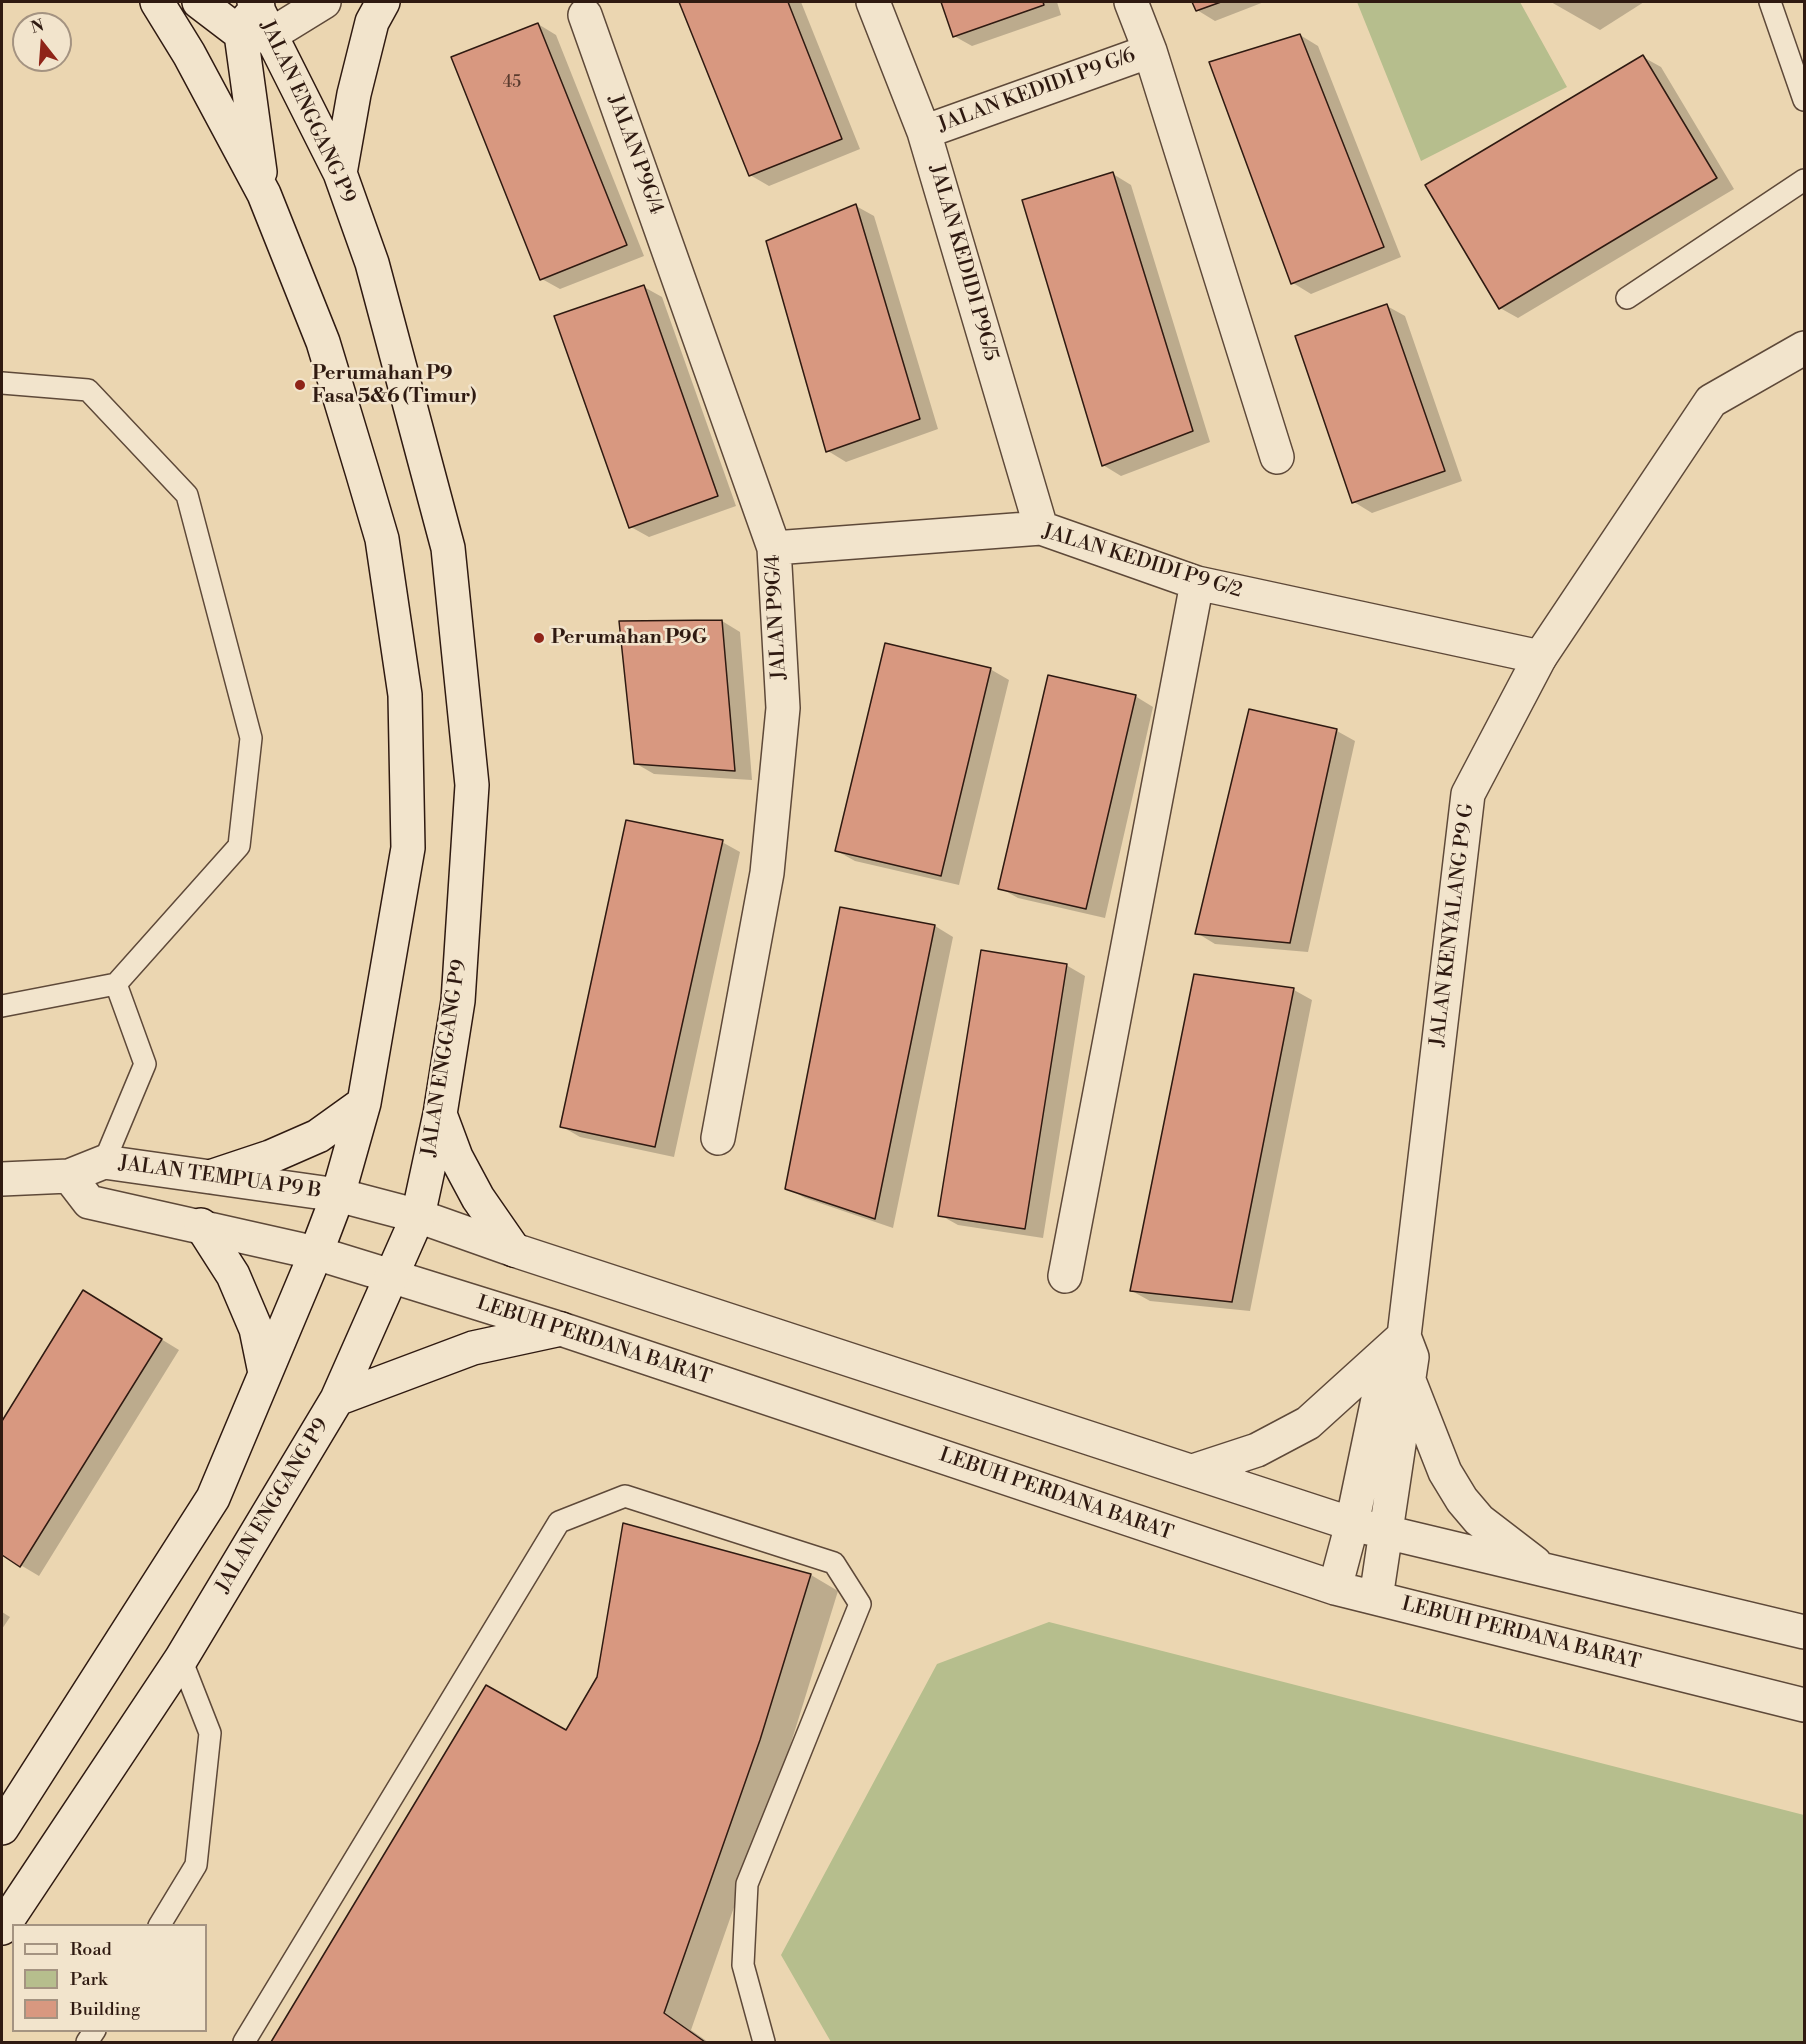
<!DOCTYPE html>
<style>
body{margin:0}
#map{position:relative;width:1806px;height:2044px;overflow:hidden;background:#ebd6b1;font-family:"Libre Bodoni",serif}
canvas{display:block}
.frame{position:absolute;inset:0;border:3px solid #2f1a11;pointer-events:none}
.legend{position:absolute;left:12px;top:1924px;width:195px;height:108px;box-sizing:border-box;background:#f2e4cc;border:2px solid #a49381;margin:0;padding:8px 10px;list-style:none;font-size:18px;color:#2f1a11}
.legend li{display:flex;align-items:center;gap:12px;height:30px}
.legend b{width:30px;border:2px solid #a49381}
.north{position:absolute;left:12px;top:12px;width:60px;height:60px;box-sizing:border-box;background:#f2e4cc;border:2px solid #a49381;border-radius:50%;rotate:343deg;font-size:16px;font-weight:700;line-height:24px;text-align:center;color:#2f1a11}
.north::after{content:'';display:block;margin:auto;width:21px;height:27px;background:#8f2418;clip-path:polygon(50% 0,100% 100%,50% 72%,0 100%)}
</style>
<div id="map">
<canvas width="1806" height="2044"></canvas>
<div class="frame"></div>
<ul class="legend">
<li><b style="height:8px;background:#f2e4cc"></b>Road</li>
<li><b style="height:16px;background:#b6be8d"></b>Park</li>
<li><b style="height:16px;background:#d89880"></b>Building</li>
</ul>
<div class="north">N</div>
</div>
<script>
const ctx = document.querySelector('canvas').getContext('2d');
ctx.lineJoin = 'round';
function fillPath(path, color) { ctx.fillStyle = color; ctx.fill(path, 'evenodd'); }
const poly = rows => new Path2D(rows.map(r => 'M' + r).join(''));
function trace(path, color, width, dash) { ctx.strokeStyle = color; ctx.lineWidth = width; ctx.lineCap = dash ? 'butt' : 'round'; ctx.setLineDash(dash || []); ctx.stroke(path); }
function write(font, color, halo, rows, align = 'center') {
  ctx.font = font + ' "Libre Bodoni",serif'; ctx.lineWidth = 5; ctx.setLineDash([]); ctx.textBaseline = 'middle'; ctx.strokeStyle = halo; ctx.fillStyle = color; for (const [text, x, y, turn = 0] of rows) {
    ctx.save(); ctx.translate(x, y); ctx.rotate((+turn || 0) * Math.PI / 180); ctx.textAlign = isNaN(turn) ? turn : align; if (halo) ctx.strokeText(text, 0, 0); ctx.fillText(text, 0, 0); ctx.restore();
  }
}
const green = poly([
 [1357,2,1520,2,1567,87,1421,161],
 [1049,1622,1804,1815,1804,2042,831,2042,781,1955,937,1664]
]);
const shadow = poly([
 [681,2,801,2,860,149,769,186,750,175],
 [942,2,1057,2,1061,15,972,46,954,36],
 [1193,2,1264,2,1215,21,1197,10],
 [1551,2,1644,2,1600,30],
 [538,24,556,35,644,256,560,289,542,279],
 [1300,35,1318,46,1401,257,1311,294,1293,283],
 [1643,57,1661,67,1734,189,1518,318,1500,308],
 [1113,174,1131,185,1210,442,1121,476,1103,465],
 [856,206,874,216,938,429,846,462,828,451],
 [644,287,662,297,736,506,649,537,631,527],
 [1387,306,1405,316,1462,481,1372,513,1354,502],
 [722,621,740,632,752,780,654,774,635,763],
 [990,669,1009,680,959,885,855,861,837,851],
 [1135,696,1153,707,1105,918,1018,898,1000,888],
 [1250,711,1337,731,1355,741,1308,952,1215,944,1197,933],
 [722,842,740,852,674,1157,580,1137,561,1126],
 [935,926,953,937,893,1228,805,1198,787,1188],
 [1066,965,1085,976,1043,1238,958,1225,940,1215],
 [1195,976,1294,990,1312,1000,1250,1311,1150,1301,1132,1291],
 [84,1292,179,1350,39,1576,2,1554,2,1424],
 [811,1575,838,1591,787,1756,691,2030,708,2042,272,2042,487,1687,567,1732],
 [2,1612,10,1617,2,1629]
]);
const building = poly([
 [679,2,788,2,842,139,749,176,679,2],
 [941,2,1043,2,1044,5,953,37,941,2],
 [1192,2,1221,2,1196,11,1192,2],
 [538,23,627,245,540,280,451,57,538,23],
 [1300,34,1384,247,1291,284,1209,62,1300,34],
 [1643,55,1717,178,1499,309,1425,185,1643,55],
 [1113,172,1193,431,1102,466,1022,200,1113,172],
 [856,204,920,419,826,452,766,241,856,204],
 [644,285,718,496,629,528,554,316,644,285],
 [1387,304,1445,471,1352,503,1295,336,1387,304],
 [722,620,735,771,634,764,619,621,722,620],
 [885,643,991,668,941,876,835,851,885,643],
 [1048,675,1136,695,1086,909,998,889,1048,675],
 [1249,709,1337,729,1290,943,1195,934,1249,709],
 [626,820,723,840,655,1147,560,1127,626,820],
 [840,907,935,925,875,1219,785,1189,840,907],
 [981,950,1067,964,1025,1229,938,1216,981,950],
 [1194,974,1294,988,1232,1302,1130,1291,1194,974],
 [83,1290,162,1339,20,1567,2,1555,2,1421,83,1290],
 [623,1523,811,1574,760,1740,664,2013,705,2042,271,2042,486,1685,566,1730,597,1677,623,1523]
]);
const service = poly([
 [1770,2,1804,100],
 [1627,298,1804,180],
 [2,383,88,390,187,495,251,738,239,846,116,984,2,1006],
 [104,1162,145,1064,116,984],
 [159,1926,196,1865,210,1733,181,1659],
 [87,2042,95,2030],
 [244,2042,559,1522,625,1496,834,1563,860,1604,747,1884,743,1965,764,2042]
]);
const minor = poly([
 [873,2,924,132,1041,528],
 [1131,2,1150,51,1277,457],
 [585,15,774,548,783,708,767,873,718,1138],
 [924,132,1150,51],
 [774,548,1041,528,1197,583,1540,657],
 [1065,1276,1197,583]
]);
const tertiary = poly([
 [272,34,324,2],
 [69,1176,89,1202,316,1253,394,1277,561,1329,1335,1588,1804,1705],
 [2,1179,69,1176,104,1162,338,1195,418,1216,514,1250,1352,1524,1804,1632],
 [1410,1383,1445,1472,1462,1500,1479,1520,1535,1563],
 [1193,1471,1257,1450,1308,1423,1404,1336],
 [1335,1588,1352,1524,1388,1351],
 [1376,1598,1412,1357,1404,1336,1468,794,1540,657,1711,401,1804,348]
]);
const secondary = poly([
 [199,2,241,34,262,36],
 [258,7,247,20,241,34,260,172],
 [340,173,354,94,372,22,383,2],
 [440,1114,456,1157,478,1198,514,1250],
 [213,1176,270,1157,318,1136,364,1103],
 [201,1225,233,1275,256,1329,265,1373],
 [337,1399,473,1348,561,1329],
 [2,1828,213,1498,316,1253,338,1195,364,1103,408,848,405,695,382,539,362,471,323,342,264,194,189,54,157,2],
 [2,1928,181,1659,337,1399,418,1216,440,1114,458,1001,472,785,448,548,372,263,340,173,254,2]
]);
const markers = [
 [300,385,6,"#8f2418"],
 [539,638,6,"#8f2418"]
];
const numberNames = [
 ["45",512,83]
];
const streetNames = [
 ["JALAN KEDIDI P9 G/6",1037,91,-20],
 ["JALAN ENGGANG P9",307,112,65],
 ["JALAN P9G/4",635,155,70],
 ["JALAN KEDIDI P9G/5",963,263,74],
 ["JALAN KEDIDI P9 G/2",1142,562,17],
 ["JALAN P9G/4",777,617,-93],
 ["JALAN KENYALANG P9 G",1453,925,-83],
 ["JALAN ENGGANG P9",445,1058,-81],
 ["JALAN TEMPUA P9 B",220,1178,8],
 ["LEBUH PERDANA BARAT",594,1341,18],
 ["LEBUH PERDANA BARAT",1056,1495,19],
 ["JALAN ENGGANG P9",273,1506,-59],
 ["LEBUH PERDANA BARAT",1521,1634,14]
];
const poiNames = [
 ["Perumahan P9",312,374],
 ["Fasa 5&6 (Timur)",312,397],
 ["Perumahan P9G",551,638]
];
fillPath(green, '#b6be8d');
fillPath(shadow, '#0003');
fillPath(building, '#d89880');
trace(building, '#2f1a11', 1.5);
trace(service, '#5e4939', 24);
trace(minor, '#5e4939', 36);
trace(tertiary, '#5e4939', 36);
trace(secondary, '#2f1a11', 36);
trace(service, '#f2e4cc', 21);
trace(minor, '#f2e4cc', 33);
trace(tertiary, '#f2e4cc', 33);
trace(secondary, '#f2e4cc', 33);
for (const [x, y, r, color] of markers) { const dot = new Path2D(); dot.arc(x, y, r, 0, 2 * Math.PI); ctx.fillStyle = color; ctx.fill(dot); trace(dot, '#f2e4cc', 2); }
write('16px', '#593a2d', null, numberNames);
write('20px', '#2f1a11', '#f2e4cc', streetNames);
write('bold 20px', '#2f1a11', '#f2e4cc', poiNames, 'left');
</script>
